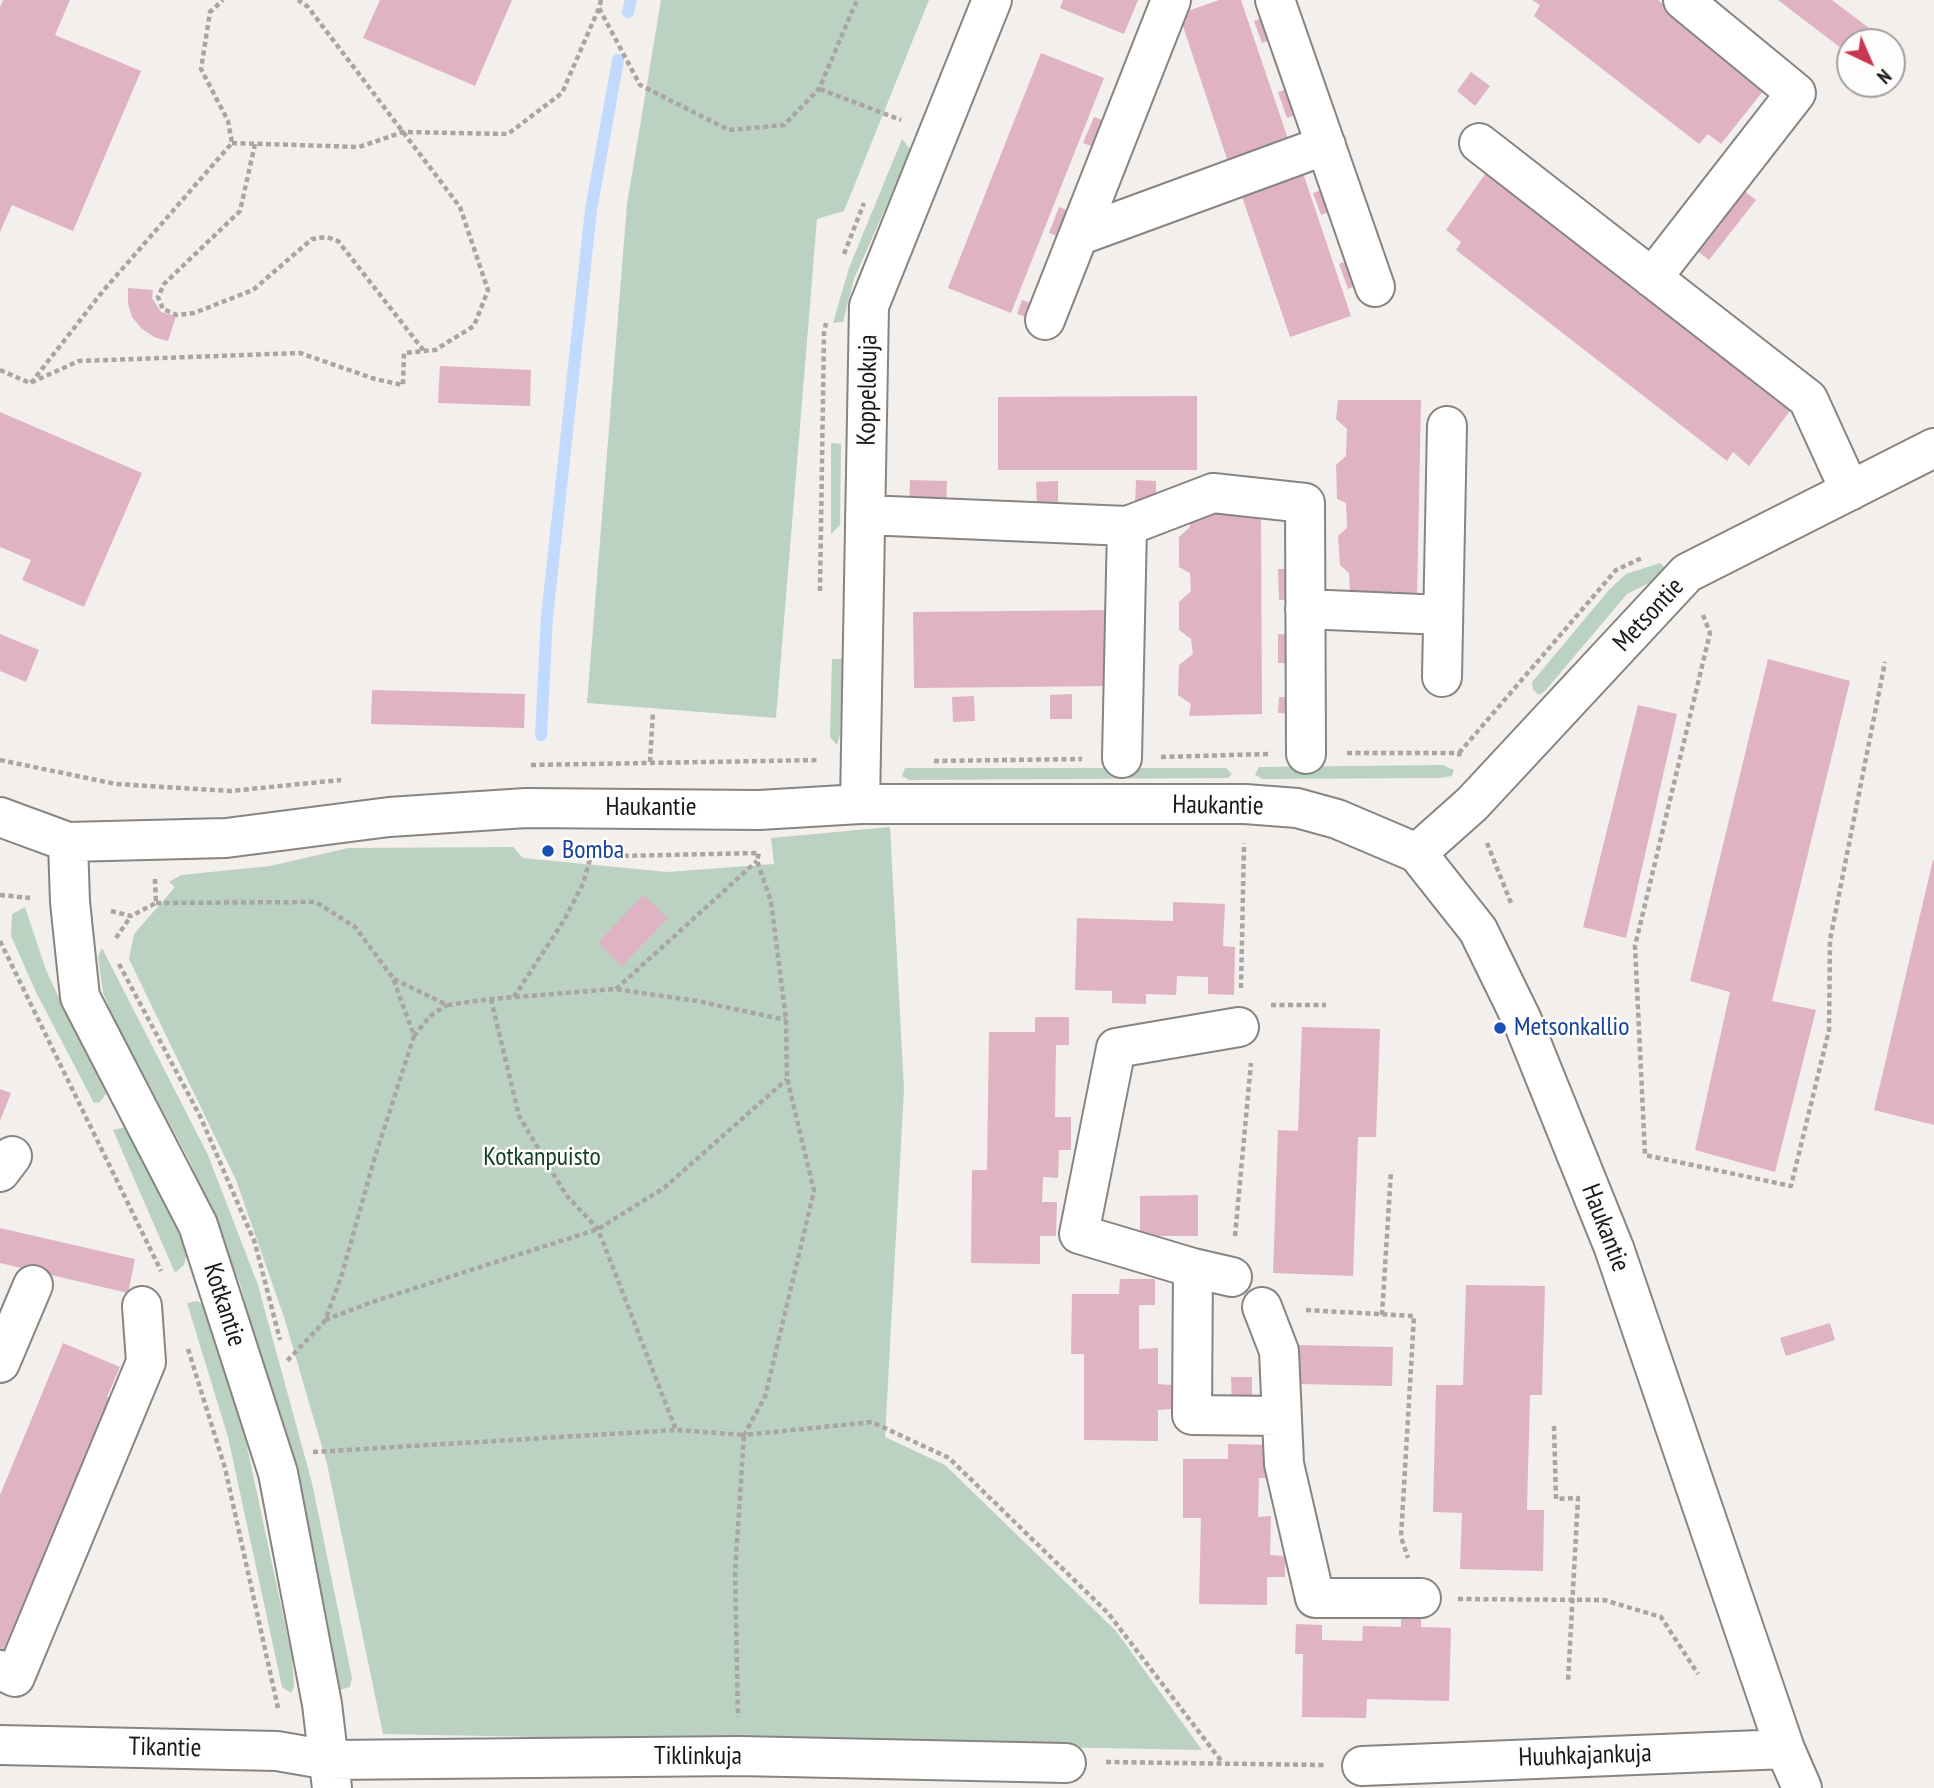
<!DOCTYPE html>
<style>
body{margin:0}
#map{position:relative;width:1934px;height:1788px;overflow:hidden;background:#f3efed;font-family:"PT Sans Narrow",sans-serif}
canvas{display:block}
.north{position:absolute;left:1836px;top:28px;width:70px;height:70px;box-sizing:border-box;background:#fffdfb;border:2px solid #a3a1a0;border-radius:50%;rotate:136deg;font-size:19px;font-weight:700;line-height:28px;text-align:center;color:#191817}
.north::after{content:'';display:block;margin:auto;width:24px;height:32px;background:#c83752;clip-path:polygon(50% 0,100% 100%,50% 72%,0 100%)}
</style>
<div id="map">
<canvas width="1934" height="1788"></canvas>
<div class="north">N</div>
</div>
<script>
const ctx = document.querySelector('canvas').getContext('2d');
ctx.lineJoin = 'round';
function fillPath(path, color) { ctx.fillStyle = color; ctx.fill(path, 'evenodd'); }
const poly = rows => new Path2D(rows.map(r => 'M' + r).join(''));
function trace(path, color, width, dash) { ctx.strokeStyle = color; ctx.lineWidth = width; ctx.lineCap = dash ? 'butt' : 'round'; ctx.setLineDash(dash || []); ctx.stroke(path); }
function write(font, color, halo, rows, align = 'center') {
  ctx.font = font + ' "PT Sans Narrow",sans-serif'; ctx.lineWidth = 5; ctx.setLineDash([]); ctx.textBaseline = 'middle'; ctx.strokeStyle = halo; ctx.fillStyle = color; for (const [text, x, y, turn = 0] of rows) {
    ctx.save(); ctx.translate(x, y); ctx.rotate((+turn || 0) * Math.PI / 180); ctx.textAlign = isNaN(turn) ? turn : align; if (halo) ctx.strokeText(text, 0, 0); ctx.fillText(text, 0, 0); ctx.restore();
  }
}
const green = poly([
 [661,0,929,0,844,211,817,219,776,718,587,703,627,204],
 [902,139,911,150,854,279,843,322,833,323,849,268],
 [831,443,841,444,840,525,831,534],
 [1660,563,1666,569,1661,577,1627,594,1545,691,1539,695,1533,690,1532,682,1609,590,1626,574],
 [832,659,843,659,840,735,837,745,830,737],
 [1443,765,1454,770,1452,776,1440,778,1263,779,1255,775,1259,767],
 [905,768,1226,768,1232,774,1228,778,909,780,902,776],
 [890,827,904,1089,885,1437,945,1465,1116,1631,1202,1750,383,1734,327,1464,284,1317,236,1180,129,959,134,934,175,887,169,882,181,875,270,866,348,848,513,847,523,858,667,872,774,864,771,838],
 [25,907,46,970,64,1009,108,1091,100,1102,94,1103,36,992,11,936,12,914],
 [102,948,208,1155,258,1285,312,1483,352,1678,350,1687,340,1690,335,1682,295,1486,240,1284,189,1160,117,1025,103,993,98,957],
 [126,1127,135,1132,187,1253,184,1265,175,1273,113,1130],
 [197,1301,205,1306,246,1442,292,1657,294,1687,291,1693,282,1687,228,1437,187,1303]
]);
const stream = poly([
 [628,12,631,0],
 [541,735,547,617,591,210,618,60]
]);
const building = poly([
 [3,0,70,0,55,35,141,71,73,231,12,205,0,232,0,7],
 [380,0,512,0,475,86,363,38],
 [1063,0,1138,0,1124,34,1060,8],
 [1219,0,1241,0,1290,145,1229,165,1179,14],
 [1532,0,1658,0,1767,86,1721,144,1708,134,1699,144,1534,16,1540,5],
 [1778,0,1832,0,1877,34,1871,42,1850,42,1850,55],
 [1267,16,1275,38,1262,43,1254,21],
 [1041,53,1104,78,1011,313,948,288],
 [1471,72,1490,86,1475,106,1457,91],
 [1293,87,1302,113,1287,118,1278,92],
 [1094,117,1110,123,1099,149,1083,143],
 [1300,164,1351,316,1290,337,1238,185],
 [1490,167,1795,404,1749,466,1733,452,1727,461,1456,250,1461,242,1446,230],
 [1733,182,1756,200,1709,260,1686,242],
 [1328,188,1335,210,1321,215,1313,193],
 [1059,207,1071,212,1062,238,1049,233],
 [1352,259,1361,284,1348,289,1339,264],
 [128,288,153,290,152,298,161,312,176,316,168,341,154,337,142,329,132,317,128,304],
 [1022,300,1036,305,1031,319,1017,314],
 [440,366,531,370,530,406,438,403],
 [1197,396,1197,470,998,470,998,397],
 [1338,400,1421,400,1417,597,1350,594,1349,573,1340,565,1338,536,1347,528,1346,503,1337,499,1336,465,1346,456,1347,429,1336,419],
 [0,412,142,473,84,607,22,580,31,560,0,547],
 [910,480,947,481,946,506,909,505],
 [1136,480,1156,481,1156,508,1135,507],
 [1058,481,1058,505,1037,506,1036,482],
 [1190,514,1261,514,1262,714,1189,716,1191,704,1178,695,1179,665,1193,654,1191,639,1179,630,1179,602,1191,591,1190,573,1179,567,1179,537,1190,527],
 [1278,569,1299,569,1299,599,1279,600],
 [1112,610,1114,686,914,688,913,612],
 [0,634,39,650,26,682,0,671],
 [1278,634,1299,635,1298,663,1278,663],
 [1768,659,1850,681,1772,1001,1816,1010,1775,1172,1695,1150,1730,992,1690,981],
 [372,690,525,694,524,728,371,724],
 [1072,694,1072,719,1050,719,1050,695],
 [974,696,975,721,953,722,952,697],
 [1279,697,1299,698,1299,714,1278,713],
 [1638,705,1677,714,1626,938,1583,927],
 [1933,860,1934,861,1934,1125,1874,1110],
 [643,895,668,918,622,966,598,943],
 [1173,902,1225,904,1223,946,1235,947,1234,995,1208,994,1208,977,1177,976,1176,995,1146,994,1146,1004,1112,1003,1112,991,1075,990,1077,918,1173,921],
 [1035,1017,1069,1017,1069,1045,1056,1045,1055,1117,1071,1117,1071,1150,1059,1150,1058,1178,1043,1177,1042,1202,1057,1202,1056,1236,1040,1236,1040,1264,971,1263,972,1170,987,1170,989,1032,1035,1032],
 [1302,1027,1380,1029,1376,1137,1358,1137,1353,1276,1273,1273,1278,1130,1298,1131],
 [0,1089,11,1093,0,1121],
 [1198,1195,1198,1236,1140,1236,1140,1196],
 [0,1228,135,1259,128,1293,0,1263],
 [1120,1279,1155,1279,1155,1305,1139,1305,1139,1349,1158,1348,1158,1384,1172,1385,1172,1409,1158,1410,1158,1441,1084,1440,1084,1354,1071,1354,1072,1294,1119,1294],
 [1466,1285,1545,1286,1542,1395,1530,1395,1527,1510,1544,1510,1543,1571,1460,1569,1462,1513,1433,1512,1436,1385,1463,1385],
 [1830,1323,1835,1340,1786,1356,1780,1338],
 [63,1343,120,1367,107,1397,118,1402,101,1445,92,1441,79,1473,88,1477,62,1514,48,1547,57,1551,42,1589,31,1585,3,1652,0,1651,0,1495],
 [1299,1345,1393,1347,1392,1386,1298,1384],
 [1231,1377,1252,1377,1252,1405,1232,1405],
 [1228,1444,1274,1445,1273,1478,1259,1478,1258,1517,1271,1516,1270,1555,1285,1556,1285,1577,1267,1577,1267,1605,1199,1604,1201,1518,1183,1518,1183,1459,1228,1459],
 [1401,1613,1421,1613,1421,1627,1451,1628,1449,1701,1367,1699,1366,1718,1302,1717,1303,1654,1295,1654,1296,1624,1322,1625,1322,1640,1362,1641,1363,1626,1401,1627]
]);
const path = poly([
 [601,0,599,8,640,85,729,130,784,125,819,89,857,0],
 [820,89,901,120],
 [232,143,359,147,403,132,508,134,562,93,599,8],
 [255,144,240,211,164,284,158,297,163,309,177,315,194,313,253,290,312,239,327,237,338,241,424,351],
 [844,254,864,203],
 [0,370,30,383,79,361,300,353,375,379,403,385,404,353,435,350,474,326,488,290,460,207,308,7,298,0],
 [31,383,103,291,232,143,228,121,201,69,210,12,223,0],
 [820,591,824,333,826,323],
 [1703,615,1710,633,1635,946,1645,1155,1791,1186,1829,1030,1830,940,1885,662],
 [1347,753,1459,753,1460,758],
 [1459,753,1616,570,1644,557],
 [1161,757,1268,754],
 [0,760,116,784,230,791,341,780],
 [934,761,1082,759],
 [650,762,653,712],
 [531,765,820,760],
 [1487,843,1511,903],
 [590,852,619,856,759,853,757,861,771,901,786,1020,787,1078,814,1191,765,1397,744,1435,872,1422,949,1458,1108,1613,1222,1762],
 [0,895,30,898],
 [156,903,316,902,355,927,393,978,414,1036,374,1160,342,1274,325,1321,286,1362],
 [111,911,131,916,156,903,155,879],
 [116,938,131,916],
 [0,941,161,1271],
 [119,964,200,1116,255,1243,280,1340],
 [394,979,447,1005,491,999,615,989,697,1001,786,1020],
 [1241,988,1244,843],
 [616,989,757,861],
 [514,997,563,922,583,884,592,852],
 [491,999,519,1116,566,1195,598,1229,676,1430,744,1435,735,1573,738,1717],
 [1271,1005,1326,1005],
 [414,1036,430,1016,447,1005],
 [1235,1236,1251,1063],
 [1306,1310,1414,1316,1401,1537,1408,1558],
 [1382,1315,1391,1171],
 [325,1320,372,1302,598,1229,664,1188,787,1079],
 [188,1349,225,1468,278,1708],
 [1554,1426,1556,1499,1578,1498,1568,1681],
 [313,1452,676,1430],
 [1458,1599,1604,1600,1661,1617,1698,1674],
 [1106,1762,1324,1765]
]);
const minor = poly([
 [1275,0,1375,287],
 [1479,143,1808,399,1850,491],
 [1078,236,1326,145],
 [1652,278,1796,93,1683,0],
 [1045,320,1171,0],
 [865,515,1127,526,1122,758],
 [1127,526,1213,493,1305,503,1306,754],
 [1305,609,1443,615],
 [1442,677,1447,426],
 [860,804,869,306,992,0],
 [0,817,68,842,226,838,389,817,526,808,759,810,860,804,1245,804,1297,808,1337,819,1417,853,1478,930,1522,1020,1614,1248,1785,1749,1802,1788],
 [68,842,70,902,80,997,198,1225,278,1473,322,1704,332,1788],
 [1417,853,1472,804,1687,573,1934,448],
 [0,1172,12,1156],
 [1193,1268,1192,1415,1281,1416],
 [1232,1277,1193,1268,1079,1234,1116,1048,1239,1027],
 [1262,1307,1279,1351,1284,1464,1315,1598,1421,1598],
 [0,1363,33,1285],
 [0,1670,15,1677,146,1362,142,1306],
 [0,1745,277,1751,329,1760,739,1756,1066,1763],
 [1362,1766,1785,1749]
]);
const markers = [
 [548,851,7,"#1a4fb4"],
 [1500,1028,7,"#1a4fb4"]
];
const streetNames = [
 ["Koppelokuja",868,390,-89],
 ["Metsontie",1649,615,-47],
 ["Haukantie",1218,806,1],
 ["Haukantie",651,808],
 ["Haukantie",1605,1228,69],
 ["Kotkantie",224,1305,72],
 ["Tikantie",165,1748,1],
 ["Huuhkajankuja",1585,1756,-2],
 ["Tiklinkuja",698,1757]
];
const transitNames = [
 ["Bomba",562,851],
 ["Metsonkallio",1514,1028]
];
const parkNames = [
 ["Kotkanpuisto",542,1158]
];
fillPath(green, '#bbd2c2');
trace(stream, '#c2dafd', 12);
fillPath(building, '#dfb3c4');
trace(minor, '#878481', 42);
trace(path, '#a8a5a4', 4.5, [5, 3.5]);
trace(minor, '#fff', 38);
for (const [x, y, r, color] of markers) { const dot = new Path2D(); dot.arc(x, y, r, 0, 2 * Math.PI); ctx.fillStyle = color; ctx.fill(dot); trace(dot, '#fffdfb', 2.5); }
write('26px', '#191817', '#fffdfb', streetNames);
write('26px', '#164399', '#fffdfb', transitNames, 'left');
write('26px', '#0f3f25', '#fffdfb', parkNames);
</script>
